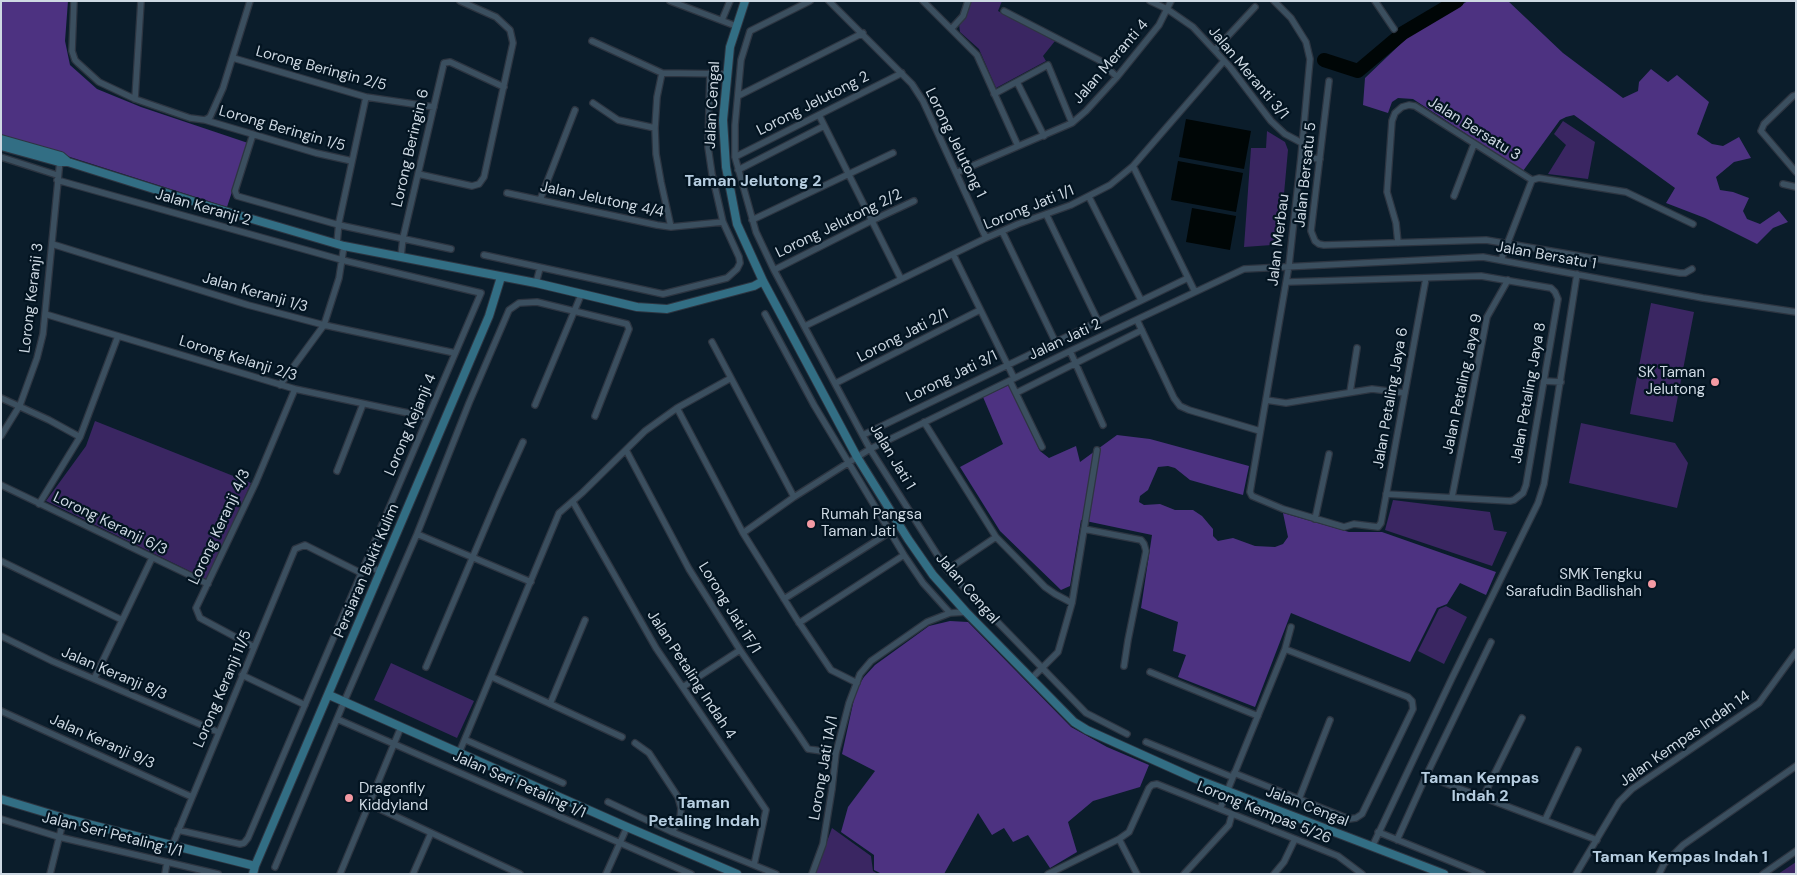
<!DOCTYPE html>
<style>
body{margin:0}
#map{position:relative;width:1797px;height:875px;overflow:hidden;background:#0b1d2b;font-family:"DM Sans",sans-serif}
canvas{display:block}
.frame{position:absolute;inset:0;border:2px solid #ced9e3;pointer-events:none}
</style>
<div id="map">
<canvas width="1797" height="875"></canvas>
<div class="frame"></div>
</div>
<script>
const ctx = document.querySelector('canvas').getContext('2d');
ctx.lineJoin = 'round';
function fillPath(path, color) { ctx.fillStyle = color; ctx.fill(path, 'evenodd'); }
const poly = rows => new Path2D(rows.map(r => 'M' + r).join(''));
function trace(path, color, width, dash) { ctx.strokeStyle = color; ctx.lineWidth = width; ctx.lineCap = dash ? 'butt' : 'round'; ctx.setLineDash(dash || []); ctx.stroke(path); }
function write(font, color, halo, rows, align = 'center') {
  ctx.font = font + ' "DM Sans",sans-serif'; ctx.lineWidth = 4.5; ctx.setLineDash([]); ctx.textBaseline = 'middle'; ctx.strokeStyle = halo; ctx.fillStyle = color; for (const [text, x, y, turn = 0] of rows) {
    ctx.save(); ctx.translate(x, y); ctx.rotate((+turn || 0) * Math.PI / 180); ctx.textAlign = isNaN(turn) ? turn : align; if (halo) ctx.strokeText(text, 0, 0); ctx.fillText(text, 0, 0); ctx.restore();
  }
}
const green = poly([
 [971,1,1002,1,998,11,1055,41,1043,56,1046,61,996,88,979,49,960,32,959,24,966,16],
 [1563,121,1595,142,1588,179,1548,174,1566,145,1554,134],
 [1267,131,1285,142,1288,150,1280,238,1272,245,1244,247,1251,148,1266,148],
 [1651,303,1694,312,1673,422,1630,414],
 [95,421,251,483,208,580,46,501,86,446],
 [1581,423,1675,443,1688,463,1677,508,1569,483],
 [1393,500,1490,512,1494,530,1507,532,1492,566,1385,530],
 [1446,606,1467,617,1444,664,1418,651,1439,609],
 [391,663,474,701,457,738,374,700],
 [832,828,871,856,873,871,878,874,815,874],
 [1796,862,1796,874,1778,874]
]);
const forest = poly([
 [1,1,68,1,65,41,70,65,97,89,141,107,248,143,227,207,1,135],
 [1468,1,1508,1,1563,53,1623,98,1638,91,1639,82,1651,69,1668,82,1677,75,1709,102,1697,134,1712,144,1723,146,1739,137,1751,158,1734,162,1716,177,1720,190,1733,192,1749,198,1743,211,1747,219,1760,224,1779,211,1788,222,1773,228,1757,244,1705,218,1666,203,1675,188,1574,115,1566,117,1560,120,1523,171,1413,99,1398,98,1392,102,1388,113,1363,105,1365,78,1411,34],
 [1009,385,1040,451,1049,458,1076,446,1080,462,1117,435,1150,439,1249,466,1243,495,1190,480,1175,468,1168,466,1158,467,1148,490,1140,496,1139,502,1144,505,1160,504,1175,510,1193,510,1202,516,1213,529,1213,536,1218,541,1233,538,1255,546,1275,547,1283,544,1288,537,1283,513,1349,532,1382,532,1496,572,1486,595,1460,583,1447,604,1437,608,1410,662,1291,613,1255,707,1178,677,1186,655,1173,651,1178,622,1141,608,1152,535,1081,520,1070,586,1061,590,1000,531,960,467,1003,444,983,397],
 [950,621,968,622,1071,727,1107,747,1149,765,1140,787,1093,801,1068,822,1077,852,1050,868,1028,835,1013,842,1004,828,992,835,978,813,944,874,882,874,874,870,874,855,841,832,848,807,875,771,842,754,856,690,864,677,875,665,929,626]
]);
const water = poly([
 [1186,119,1251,131,1244,169,1179,157],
 [1178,161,1243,173,1236,212,1171,200],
 [1192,208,1236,216,1230,250,1186,242]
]);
const river = poly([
 [1324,60,1358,71,1403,33,1457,1]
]);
const street = poly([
 [74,1,72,51,75,60,78,63,99,82,135,99,190,118,205,120,210,117,223,88,250,1],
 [670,1,736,26],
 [810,1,750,31,741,60,735,125,735,157,756,232,774,270,870,449,947,570,1086,713,1127,734],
 [829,1,912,84,923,101,986,238],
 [923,1,977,55,1018,146],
 [1150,1,1167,9,1193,27,1230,67,1271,121,1285,134,1302,143],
 [1274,1,1291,18,1306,42,1310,59,1301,157,1289,265,1250,492,1252,496,1283,509,1344,527,1354,524,1378,527,1381,523,1426,278],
 [1375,1,1394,29],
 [1004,11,1099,60,1117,77],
 [722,20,730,1],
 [952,28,963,16,968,1],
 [592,41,662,73,727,74],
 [1215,50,1255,7],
 [233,58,366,97,434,107],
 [662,73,657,97,655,128,656,154,661,182,671,227],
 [1329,81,1311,231,1315,241,1319,244,1324,245,1486,240,1680,273,1685,273,1692,269],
 [1017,82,1044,136],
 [994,94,1048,65,1072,123],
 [1796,95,1793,96,1764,124,1761,131,1796,172],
 [738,96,863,33],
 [135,99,141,1],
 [593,103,618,120,655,128],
 [819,115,901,279],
 [205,120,316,153,352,161],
 [253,134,235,191,237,196,339,225,451,249],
 [1,157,57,175],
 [735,157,902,73],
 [1301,157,1320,159],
 [1133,166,1195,292],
 [738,170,824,126],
 [958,172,1072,123,1086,111,1117,77,1159,25,1171,1],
 [418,174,472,186,479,184,484,177,513,43,510,30,496,17,460,1],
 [57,180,342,260,481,293,248,838,244,843,240,844,178,830],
 [1783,184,1796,187],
 [507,193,657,225,671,227,723,222],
 [1454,196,1474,144],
 [1089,197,1141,300],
 [540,200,575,110],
 [1046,214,1098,321],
 [752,220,893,153],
 [1002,231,1055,341],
 [337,243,339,222,366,97],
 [1398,243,1396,223,1387,192,1392,121,1395,113,1402,107,1409,105,1415,106,1532,180],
 [52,244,248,305,324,325,455,353],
 [953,254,1014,378],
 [484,255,663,294,727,278,737,269,740,263,739,257,723,222,712,174,708,147,710,73],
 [401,256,403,238,444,63,450,62,504,87],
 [1501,260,1532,180,1539,178,1626,192,1693,224],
 [774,270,871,221,914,201],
 [1287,282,1481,276,1551,288,1555,292,1558,299,1526,485,1523,493,1514,500,1510,501,1386,494],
 [536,283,540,268],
 [45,314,295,389,427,417],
 [765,314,814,405,904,555,923,583,950,613],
 [1137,320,1174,398,1180,406,1189,410,1260,431],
 [805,326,986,238,1018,224,1071,205,1110,185,1133,166,1224,61],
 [712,342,794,497],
 [1070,351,1103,425],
 [1010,381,1042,447],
 [1545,381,1561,382],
 [836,383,980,310],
 [280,385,324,325,339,278,344,246],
 [1350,392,1357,348],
 [1016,393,1142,330],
 [1,398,49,420,80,437],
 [1266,400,1286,403,1372,389,1405,393],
 [535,405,581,295],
 [677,408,743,533,796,618,831,670,857,683],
 [924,422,996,537,1045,587,1055,594,1072,603],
 [863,435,1188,278],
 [1,436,20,405,37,358,43,334,60,160],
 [626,450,689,569,740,650,798,734,808,749,836,753],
 [337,471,363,404],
 [1,485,208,584],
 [1452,497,1487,317,1508,280],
 [573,502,656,648,766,810,754,865],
 [39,504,80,437,118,336],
 [1315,519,1329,454],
 [1084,529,1141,540,1144,544,1146,551,1128,640,1124,666],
 [743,533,794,497,870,449,1070,351,1244,269,1483,257,1703,298,1796,312],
 [417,534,531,582],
 [1,561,122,620],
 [365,564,381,572],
 [947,570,996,537],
 [784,599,890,532],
 [799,623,904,555],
 [1,636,52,661,218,732],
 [254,647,200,618,196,608,256,482,295,389],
 [426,667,499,495,523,442],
 [1150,672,1258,716],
 [242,675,305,705],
 [492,677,622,737],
 [1032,678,1058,652,1072,603,1097,450],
 [94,679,152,558],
 [683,687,740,650],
 [550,704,585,620],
 [1,711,192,797],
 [337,719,691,874],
 [466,740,563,783],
 [1146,742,1232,777],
 [635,743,649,753,678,797,681,808,680,819,672,832],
 [459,753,559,513,582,493,645,431,677,408,731,378],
 [1234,773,1349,819,1356,818,1362,814,1413,709,1412,701,1408,697,1285,649],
 [1426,776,1597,840],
 [1483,797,1522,718],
 [1299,799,1330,720],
 [608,802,672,832,776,874],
 [369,804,520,874],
 [1220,809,1285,649,1291,627],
 [1,819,59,837,218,874],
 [1545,820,1578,750],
 [1378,832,1482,874],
 [1119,839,1137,874],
 [1397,840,1426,776,1491,642],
 [172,846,295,549,305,545,361,573],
 [1372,847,1452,678,1538,503,1544,484,1577,274],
 [275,867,344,702,417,534,469,403,509,310,519,303,537,302,627,324,629,329,595,416],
 [50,874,64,818],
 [165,874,167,862],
 [340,874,401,727],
 [413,874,431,833],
 [606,874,627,827],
 [812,874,823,844,832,789,836,753,849,703,860,674,871,661,927,622,950,613,966,612],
 [1048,874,1119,839,1129,832,1149,788,1152,785,1157,784,1328,852,1338,856,1362,874],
 [1184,874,1229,825,1232,814],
 [1274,874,1284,862,1295,839],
 [1576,874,1619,802,1632,789,1759,703,1796,652],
 [1659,874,1664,864,1683,845,1796,766],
 [1763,874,1796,851]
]);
const secondary = poly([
 [745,1,730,47,723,120,726,167,737,224,763,281,857,457,908,539,933,575,966,612,1074,722,1087,730,1196,779,1444,874],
 [1,139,61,156,68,162],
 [1,146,59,162,68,162,211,207,344,246,536,283,637,307,667,309,754,286,763,281],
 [329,695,627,827,737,874],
 [1,799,64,818,255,866],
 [253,874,255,866,489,316,501,277]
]);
const markers = [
 [1715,382,5,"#f49aa3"],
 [811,524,5,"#f49aa3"],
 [1652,584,5,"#f49aa3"],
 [349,798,5,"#f49aa3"]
];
const streetNames = [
 ["Jalan Meranti 4",1111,62,-49],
 ["Lorong Beringin 2/5",321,69,15],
 ["Jalan Meranti 3/1",1248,73,50],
 ["Lorong Jelutong 2",813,104,-27],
 ["Jalan Cengal",713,105,-87],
 ["Lorong Beringin 1/5",282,129,16],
 ["Jalan Bersatu 3",1474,129,32],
 ["Lorong Jelutong 1",955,143,64],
 ["Lorong Beringin 6",411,148,-77],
 ["Jalan Bersatu 5",1306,175,-84],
 ["Jalan Jelutong 4/4",602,200,12],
 ["Jalan Keranji 2",203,208,16],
 ["Lorong Jati 1/1",1029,208,-22],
 ["Lorong Jelutong 2/2",839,224,-26],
 ["Jalan Merbau",1279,240,-83],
 ["Jalan Bersatu 1",1546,256,10],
 ["Jalan Keranji 1/3",255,293,16],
 ["Lorong Keranji 3",32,298,-83],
 ["Lorong Jati 2/1",903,336,-27],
 ["Jalan Jati 2",1065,340,-25],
 ["Lorong Kelanji 2/3",238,359,17],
 ["Lorong Jati 3/1",952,377,-26],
 ["Jalan Petaling Jaya 9",1463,384,-78],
 ["Jalan Petaling Jaya 8",1529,393,-80],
 ["Jalan Petaling Jaya 6",1391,398,-80],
 ["Lorong Kejanji 4",411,425,-67],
 ["Jalan Jati 1",892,457,59],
 ["Lorong Keranji 6/3",110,524,26],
 ["Lorong Keranji 4/3",220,527,-65],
 ["Persiaran Bukit Kulim",367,571,-67],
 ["Jalan Cengal",967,589,49],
 ["Lorong Jati 1F/1",729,608,58],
 ["Jalan Keranji 8/3",114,674,23],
 ["Jalan Petaling Indah 4",691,675,57],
 ["Lorong Keranji 11/5",223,689,-67],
 ["Jalan Kempas Indah 14",1685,739,-35],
 ["Jalan Keranji 9/3",102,742,24],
 ["Lorong Jati 1A/1",824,768,-80],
 ["Jalan Seri Petaling 1/1",519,785,24],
 ["Jalan Cengal",1307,807,21],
 ["Lorong Kempas 5/26",1264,813,22],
 ["Jalan Seri Petaling 1/1",112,835,14]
];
const poiNames = [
 ["SK Taman",1705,373],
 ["Jelutong",1705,390],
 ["Rumah Pangsa",821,515,"left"],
 ["Taman Jati",821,532,"left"],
 ["SMK Tengku",1642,575],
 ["Sarafudin Badlishah",1642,592],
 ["Dragonfly",359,789,"left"],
 ["Kiddyland",359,806,"left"]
];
const neighbourhoodNames = [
 ["Taman Jelutong 2",753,182],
 ["Taman Kempas",1480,779],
 ["Indah 2",1480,797],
 ["Taman",704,804],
 ["Petaling Indah",704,822],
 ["Taman Kempas Indah 1",1680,858]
];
fillPath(green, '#3a2662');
fillPath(forest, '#4d3281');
fillPath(water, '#000606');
trace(river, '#000606', 14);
trace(street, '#2d3541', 8);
trace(secondary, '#2d3541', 10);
trace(street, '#3b4f5f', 5.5);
trace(secondary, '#326e84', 8);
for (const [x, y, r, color] of markers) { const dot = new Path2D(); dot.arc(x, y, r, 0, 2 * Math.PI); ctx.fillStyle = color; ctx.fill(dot); trace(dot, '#031421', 2); }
write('15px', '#ced9e3', '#031421', streetNames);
write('15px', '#ced9e3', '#031421', poiNames, 'right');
write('bold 16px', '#b7cee1', '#031421', neighbourhoodNames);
</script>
